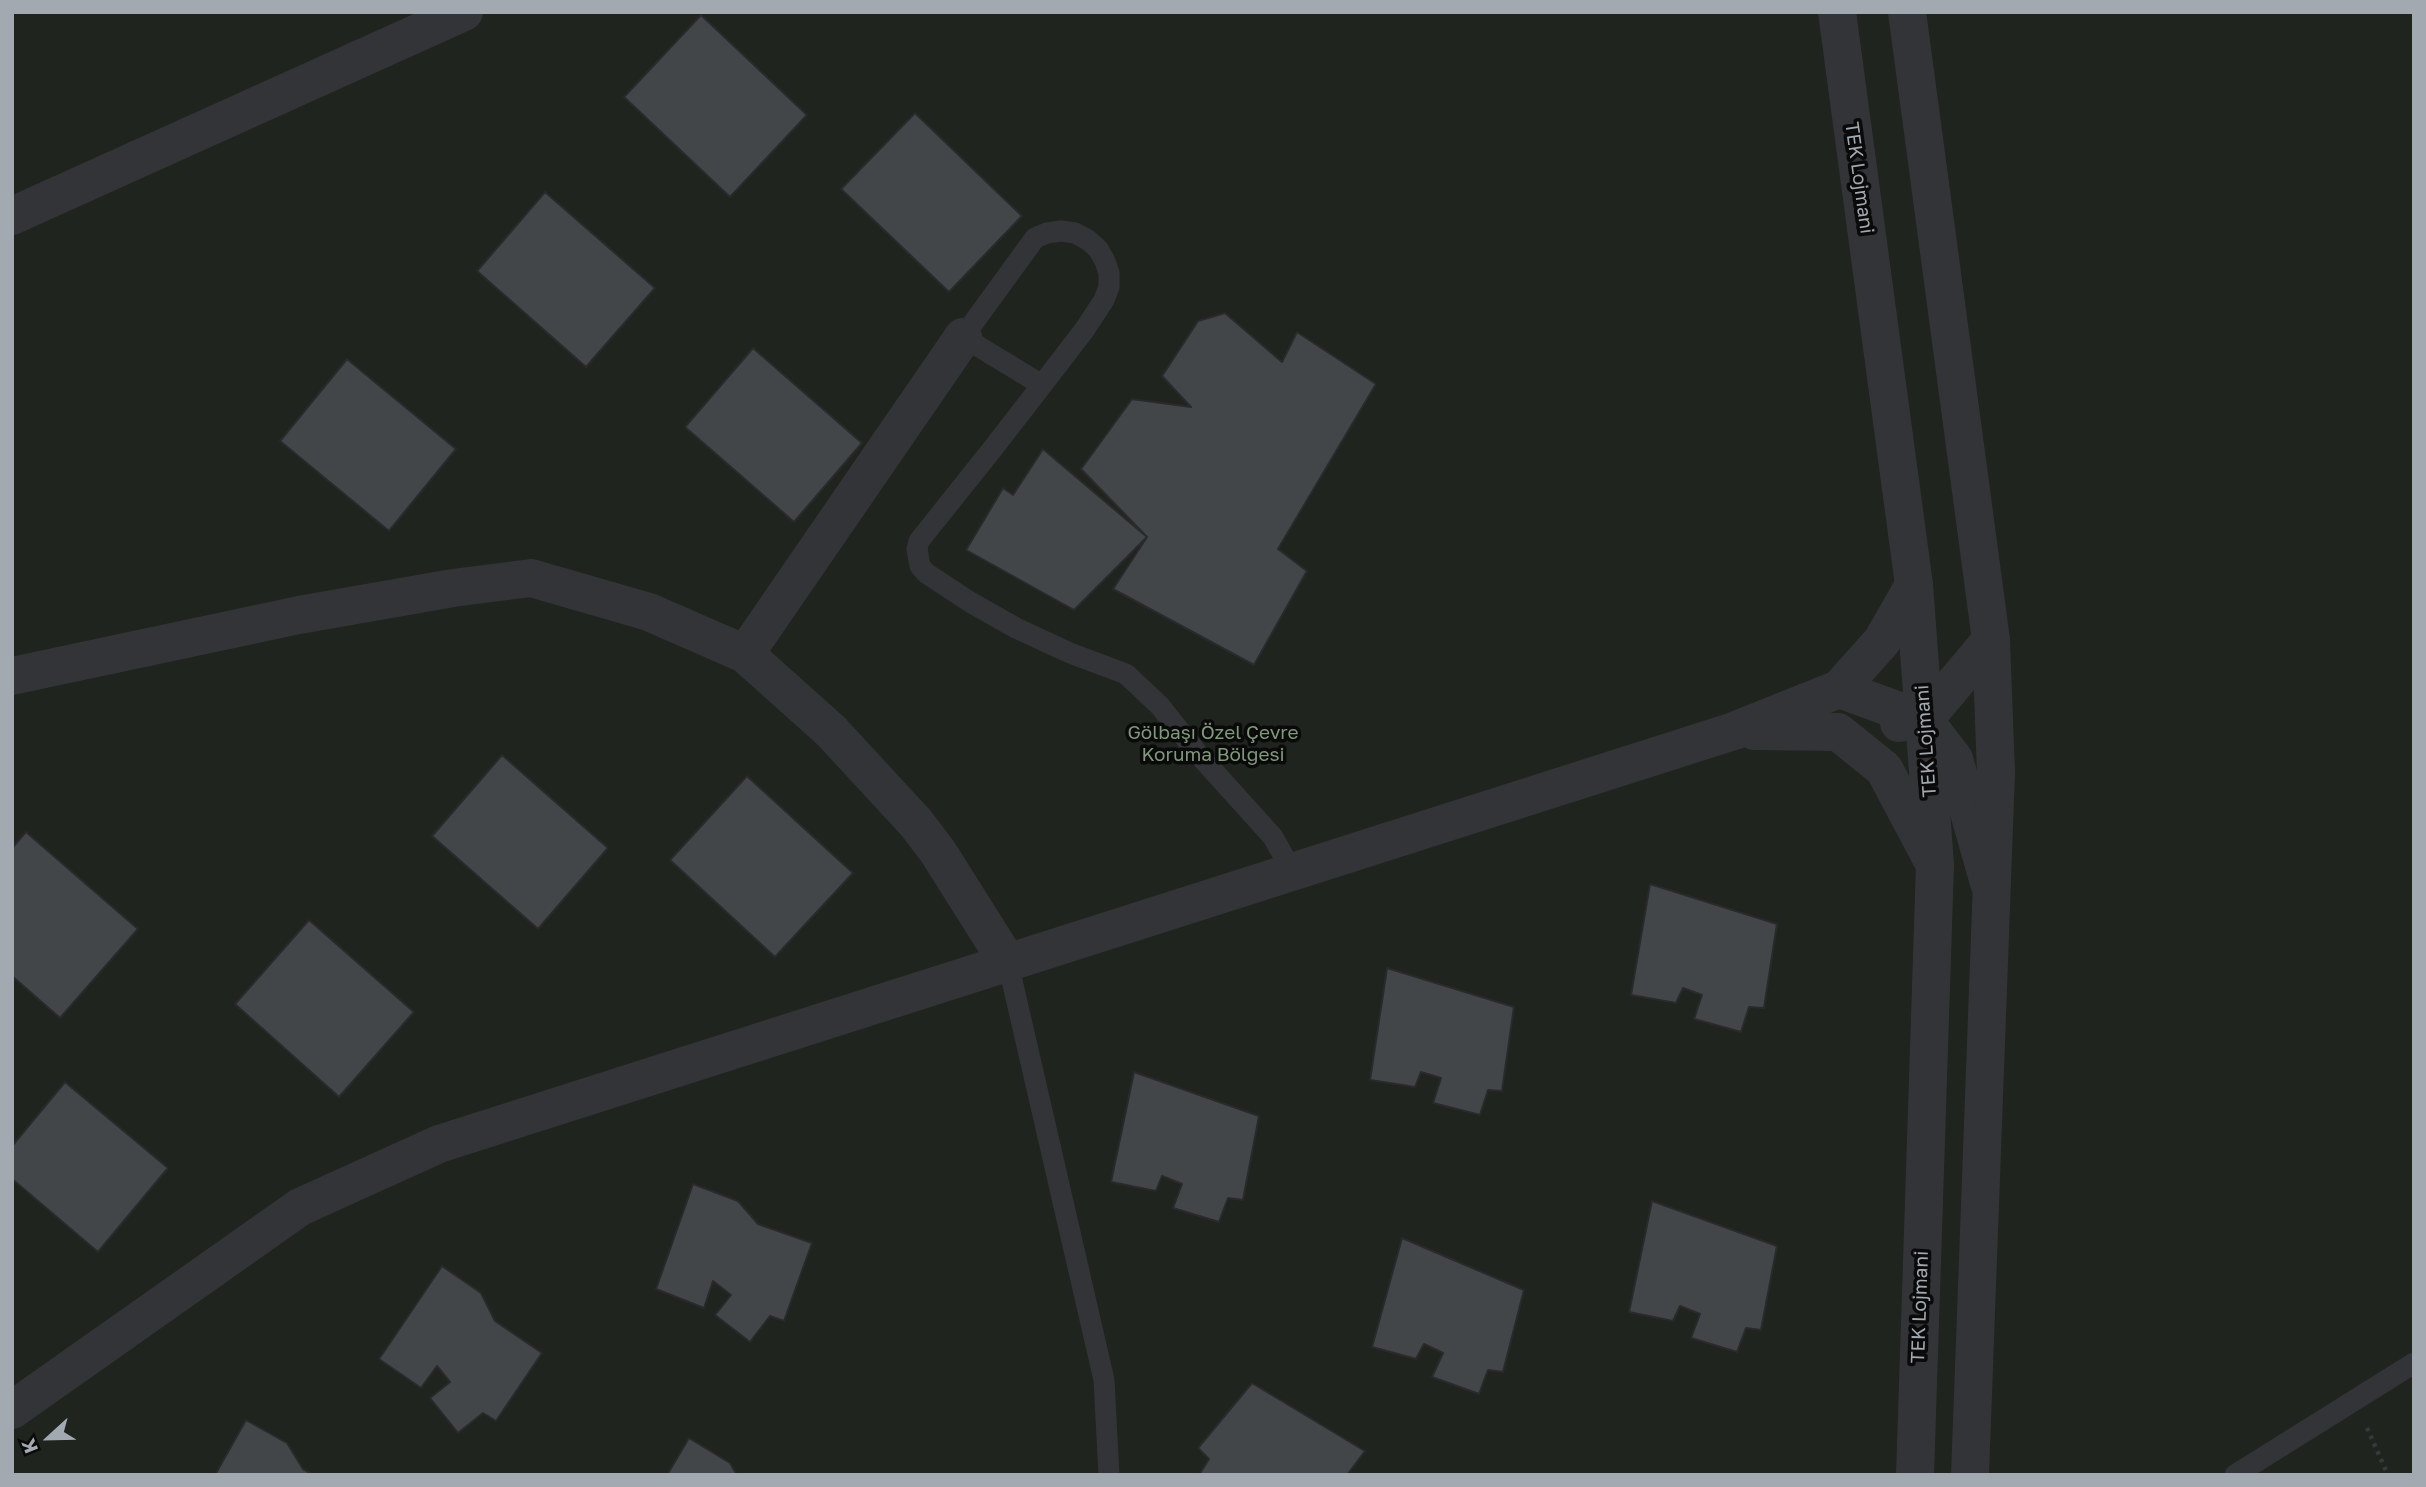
<!DOCTYPE html>
<meta charset="utf-8">
<style>
body{margin:0}
#map{position:relative;width:2426px;height:1487px;overflow:hidden;background:#0f0f10;font-family:"Golos Text",sans-serif}
canvas{display:block}
.frame{position:absolute;inset:0;border:14px solid #a2a9b0;pointer-events:none}
.north{position:absolute;left:14px;top:1403px;width:70px;height:70px;-webkit-text-stroke:5px #0a0a0b;paint-order:stroke;rotate:248deg;font-size:19px;font-weight:700;line-height:28px;text-align:center;color:#a2a9b0}
.north::after{content:'';display:block;margin:auto;width:24px;height:32px;background:#a2a9b0;clip-path:polygon(50% 0,100% 100%,50% 72%,0 100%)}
</style>
<div id="map">
<canvas width="2426" height="1487"></canvas>
<div class="frame"></div>
<div class="north">K</div>
</div>
<script>
const ctx = document.querySelector('canvas').getContext('2d');
ctx.lineJoin = 'round';
function fillPath(path, color) { ctx.fillStyle = color; ctx.fill(path, 'evenodd'); }
const poly = rows => new Path2D(rows.map(r => 'M' + r).join(''));
function trace(path, color, width, dash) { ctx.strokeStyle = color; ctx.lineWidth = width; ctx.lineCap = dash ? 'butt' : 'round'; ctx.setLineDash(dash || []); ctx.stroke(path); }
function write(font, color, halo, rows, align = 'center') {
  ctx.font = font + ' "Golos Text",sans-serif'; ctx.lineWidth = 7; ctx.setLineDash([]); ctx.textBaseline = 'middle'; ctx.strokeStyle = halo; ctx.fillStyle = color; for (const [text, x, y, turn = 0] of rows) {
    ctx.save(); ctx.translate(x, y); ctx.rotate((+turn || 0) * Math.PI / 180); ctx.textAlign = isNaN(turn) ? turn : align; if (halo) ctx.strokeText(text, 0, 0); ctx.fillText(text, 0, 0); ctx.restore();
  }
}
const green = poly([
 [12,12,2414,12,2414,1475,12,1475]
]);
const building = poly([
 [701,15,807,115,730,197,624,97,701,15],
 [915,113,1022,216,949,292,841,189,915,113],
 [545,192,655,288,586,367,477,271,545,192],
 [1225,313,1282,362,1297,332,1376,384,1278,549,1307,571,1254,665,1113,589,1147,537,1081,469,1132,399,1191,407,1162,376,1198,321,1225,313],
 [753,348,862,443,794,522,685,427,753,348],
 [347,359,456,449,389,531,280,441,347,359],
 [1043,449,1147,537,1074,610,966,550,1003,488,1013,495,1043,449],
 [502,755,608,848,538,929,432,836,502,755],
 [747,776,853,873,775,957,670,860,747,776],
 [26,832,138,929,60,1018,12,976,12,848,26,832],
 [1650,884,1777,924,1764,1008,1749,1007,1741,1032,1694,1019,1702,995,1683,988,1676,1003,1631,995,1650,884],
 [309,920,414,1012,339,1097,235,1004,309,920],
 [1387,968,1514,1007,1502,1091,1488,1090,1480,1115,1433,1103,1441,1078,1421,1072,1415,1087,1370,1080,1387,968],
 [1134,1072,1259,1116,1243,1200,1228,1198,1219,1222,1173,1208,1182,1184,1162,1176,1156,1191,1111,1182,1134,1072],
 [65,1082,168,1168,98,1252,12,1179,12,1146,65,1082],
 [693,1184,738,1201,758,1224,812,1243,784,1321,770,1316,750,1342,715,1315,731,1295,713,1281,704,1308,656,1289,693,1184],
 [1652,1201,1777,1246,1761,1330,1746,1328,1737,1352,1691,1338,1700,1314,1680,1306,1673,1321,1629,1312,1652,1201],
 [1402,1238,1524,1290,1503,1372,1488,1370,1479,1394,1432,1377,1443,1353,1424,1344,1416,1359,1372,1347,1402,1238],
 [442,1266,481,1293,495,1321,542,1353,496,1421,483,1413,458,1433,430,1398,450,1382,437,1366,421,1388,379,1359,442,1266],
 [1252,1383,1365,1451,1347,1475,1199,1475,1209,1459,1198,1448,1252,1383],
 [246,1420,287,1443,303,1469,314,1475,215,1475,246,1420],
 [689,1438,730,1463,737,1475,667,1475,689,1438]
]);
const path = poly([
 [2367,1428,2388,1475]
]);
const service = poly([
 [1042,385,963,337,1035,238,1047,233,1061,231,1075,233,1088,240,1098,249,1105,261,1109,273,1109,287,1104,300,1085,329,1042,385,994,447,919,541,917,549,920,566,926,573,970,602,1016,628,1070,653,1126,674,1160,706,1198,754,1273,837,1283,855,1288,873],
 [1008,963,1104,1380,1109,1475],
 [2235,1475,2414,1363]
]);
const minor = poly([
 [12,216,464,12],
 [745,654,963,337],
 [12,676,299,615,453,588,531,578,649,612,745,654,831,731,916,823,938,852,1008,963],
 [1839,689,1924,720,1954,759,1989,883],
 [1899,723,1924,720,1991,640],
 [1754,731,1838,732,1884,769,1935,865],
 [12,1410,300,1207,439,1144,1734,731,1839,689,1882,641,1914,585]
]);
const tertiary = poly([
 [1837,12,1914,585,1935,865,1915,1475],
 [1907,12,1991,640,1996,773,1970,1475]
]);
const streetNames = [
 ["TEK Lojmani",1859,178,82],
 ["TEK Lojmani",1926,741,-94],
 ["TEK Lojmani",1920,1307,-88]
];
const parkNames = [
 ["Gölbaşı Özel Çevre",1213,733],
 ["Koruma Bölgesi",1213,755]
];
fillPath(green, '#1f241e');
fillPath(building, '#434648');
trace(building, '#292a2c', 2);
trace(path, '#37393c', 4.5, [3.5, 5]);
trace(service, '#333437', 21);
trace(minor, '#333437', 38);
trace(tertiary, '#333437', 38);
write('19px', '#a2a9b0', '#0a0a0b', streetNames);
write('19px', '#80997b', '#0a0a0b', parkNames);
</script>
